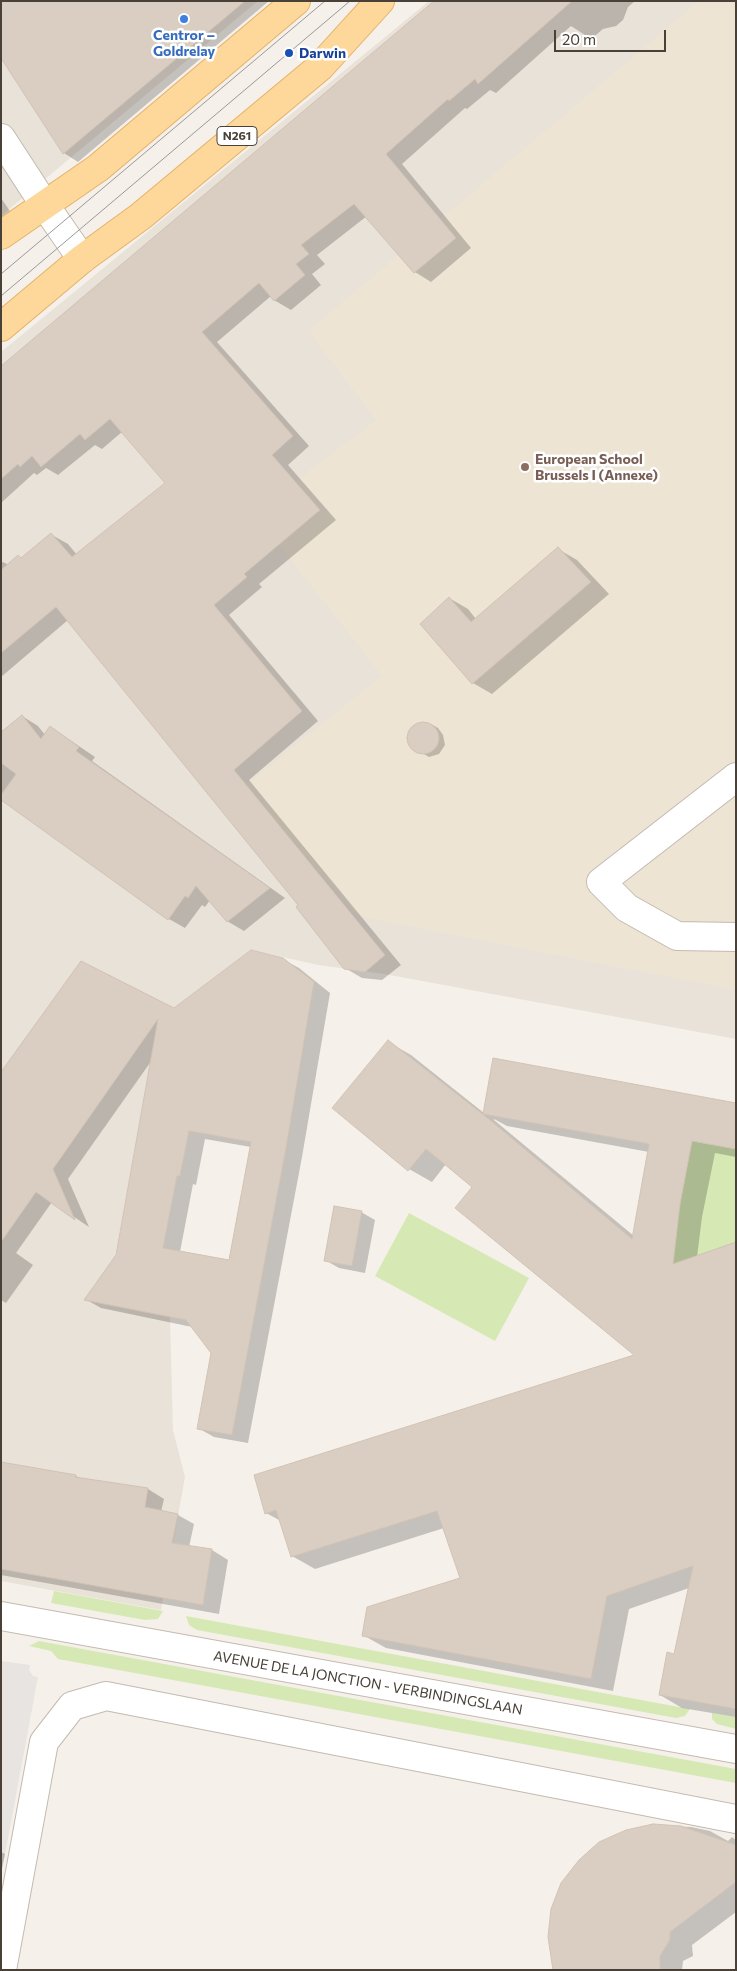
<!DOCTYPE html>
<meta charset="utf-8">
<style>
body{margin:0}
#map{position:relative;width:737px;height:1971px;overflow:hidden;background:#f5f1ea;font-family:Commissioner,sans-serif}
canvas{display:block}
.frame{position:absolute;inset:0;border:2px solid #494138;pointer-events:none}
.scale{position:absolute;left:554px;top:30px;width:112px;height:22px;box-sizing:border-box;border:2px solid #494138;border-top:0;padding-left:6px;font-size:15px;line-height:18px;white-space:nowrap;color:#494138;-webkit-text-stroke:4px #fff;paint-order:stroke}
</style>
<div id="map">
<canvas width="737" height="1971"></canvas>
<div class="frame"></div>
<div class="scale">20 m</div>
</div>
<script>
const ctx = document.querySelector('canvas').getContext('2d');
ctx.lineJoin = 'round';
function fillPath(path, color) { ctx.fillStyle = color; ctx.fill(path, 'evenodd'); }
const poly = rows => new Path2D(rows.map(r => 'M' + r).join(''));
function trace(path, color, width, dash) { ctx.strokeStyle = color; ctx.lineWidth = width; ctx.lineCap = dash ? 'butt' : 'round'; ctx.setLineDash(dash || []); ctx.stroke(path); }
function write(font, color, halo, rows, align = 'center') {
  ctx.font = font + ' Commissioner,sans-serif'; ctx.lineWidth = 5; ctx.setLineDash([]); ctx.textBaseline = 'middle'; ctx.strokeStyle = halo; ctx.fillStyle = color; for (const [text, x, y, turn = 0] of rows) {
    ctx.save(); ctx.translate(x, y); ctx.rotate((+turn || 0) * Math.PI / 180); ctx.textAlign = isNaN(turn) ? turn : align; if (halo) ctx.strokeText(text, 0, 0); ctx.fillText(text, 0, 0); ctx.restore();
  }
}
const residential = poly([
 [1,1,258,1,1,216],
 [429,1,736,1,736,1039,384,974,318,965,251,950,158,1020,107,1302,170,1316,173,1430,185,1477,161,1610,1,1581,1,352]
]);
const education = poly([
 [699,1,736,1,736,990,358,916,243,787,382,676,254,513,376,420,308,331]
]);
const green = poly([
 [692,1141,736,1149,736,1242,672,1272,680,1204],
 [409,1213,529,1278,495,1341,375,1276],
 [54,1591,163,1611,158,1619,145,1620,51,1603],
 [186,1616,690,1709,685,1716,676,1718,197,1630,189,1625],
 [39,1641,736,1769,736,1783,58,1659,51,1651,29,1646],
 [712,1713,736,1717,736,1729,717,1724,712,1719]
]);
const parking = poly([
 [1,1661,30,1665,29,1670,33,1676,38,1677,1,1876]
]);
const shadow = poly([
 [1,1,269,1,78,162,64,153],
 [436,1,635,1,628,7,623,20,616,26,603,29,591,39,571,26,496,93,490,90,467,109,465,108,402,164,471,248,431,282,415,272,367,216,317,255,325,264,312,274,321,285,291,310,274,300,271,296,217,342,309,446,288,465,336,520,259,584,262,587,229,615,318,721,249,780,401,965,382,980,362,978,345,968,300,905,68,620,1,677,1,563,3,562,9,565,19,556,22,559,52,535,68,544,77,555,167,483,123,431,102,449,95,445,58,475,46,468,37,475,34,473,1,503,1,368],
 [1,198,12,214,1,223],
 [558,549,577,560,609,594,492,694,473,683,449,598,468,609,476,619],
 [22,716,38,726,45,735,50,728,67,738,95,757,92,761,285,898,244,931,227,921,210,900,205,907,202,905,185,928,169,919,1,798,1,733],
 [431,724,438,728,443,735,445,745,439,754,429,757,412,747,408,738,413,727,417,725],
 [282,959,299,968,330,993,302,1157,248,1443,214,1437,198,1428,212,1353,192,1327,101,1308,85,1299,117,1255,152,1060,68,1179,89,1227,52,1202,16,1253,33,1265,6,1303,1,1300,1,1075,174,1010],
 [205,1139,251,1147,230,1262,180,1252,193,1184,196,1185],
 [388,1042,411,1055,484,1113,736,1104,736,1157,715,1153,702,1217,697,1257,736,1243,736,1717,682,1708,660,1695,675,1655,689,1588,629,1609,613,1691,386,1648,363,1635,462,1579,444,1528,315,1569,292,1556,281,1521,266,1513,637,1356,474,1186,446,1164,432,1182,409,1169],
 [494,1119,507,1126,649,1152,634,1236,494,1120],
 [361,1212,375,1220,365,1273,339,1268,325,1260],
 [1,1475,76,1476,82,1480,148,1489,164,1499,161,1512,178,1515,194,1524,189,1547,212,1550,228,1560,219,1614,1,1575],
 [653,1826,691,1827,710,1831,728,1841,732,1837,736,1840,736,1912,692,1945,693,1956,683,1961,682,1970,554,1970],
 [1,1852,5,1854,1,1873]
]);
const building = poly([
 [1,1,245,1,63,154,1,58,1,1],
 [434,1,572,1,478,84,475,79,449,101,448,99,386,154,456,238,414,273,354,204,301,245,309,254,296,264,305,275,274,301,259,283,202,332,293,436,272,455,320,510,244,574,247,577,214,605,302,711,234,770,385,955,365,972,344,969,296,907,298,905,56,607,1,653,1,570,18,555,21,558,51,533,72,557,165,483,110,419,85,440,80,434,41,467,32,456,20,467,18,464,1,479,1,366,434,1],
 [558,547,591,582,472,684,420,624,449,597,471,622,558,547],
 [22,715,41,739,50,726,79,747,76,751,270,888,227,922,196,886,188,898,185,896,168,920,1,800,1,795,16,774,1,763,1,732,22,715],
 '407 738a16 16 0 1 1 32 0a16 16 0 1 1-32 0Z',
 [251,950,283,958,314,982,286,1148,232,1435,197,1429,211,1353,186,1320,84,1300,116,1255,158,1019,53,1169,75,1220,36,1192,1,1242,1,1072,81,961,174,1008,251,950],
 [189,1131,251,1142,229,1260,163,1248,177,1176,180,1176,189,1131],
 [388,1040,490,1120,632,1239,649,1144,483,1114,493,1058,736,1103,736,1149,692,1141,680,1204,673,1264,736,1242,736,1709,659,1695,667,1652,674,1654,693,1566,607,1596,591,1679,362,1636,367,1607,460,1578,437,1511,291,1557,276,1510,265,1514,254,1475,634,1355,455,1208,472,1187,426,1149,408,1171,332,1108,388,1040],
 [334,1206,362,1211,352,1266,324,1261,334,1206],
 [1,1462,76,1475,75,1477,148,1488,145,1507,178,1514,172,1543,212,1549,203,1605,1,1569,1,1462],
 [653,1824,681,1826,736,1845,736,1882,670,1932,670,1940,660,1956,660,1970,553,1970,548,1937,551,1909,561,1883,579,1860,599,1842,626,1830,653,1824]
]);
const minor = poly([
 [1,138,44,204,82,259],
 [736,777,601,882,627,908,677,936,736,937],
 [1,1616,736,1749],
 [2,1970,44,1742,72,1706,106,1696,736,1819]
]);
const major = poly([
 [1,235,98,168,296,1],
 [1,327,82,259,141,216,320,67,380,1]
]);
const tram = poly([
 [1,274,325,1],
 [1,296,350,1]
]);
const markers = [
 [184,19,5,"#3f7fe0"],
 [289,53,5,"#1a4fb4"],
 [525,467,5,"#8d6e63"]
];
const shields = [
 [237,136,40]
];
const shieldNames = [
 ["N261",237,136]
];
const shopNames = [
 ["Centror –",184,35],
 ["Goldrelay",184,51]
];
const transitNames = [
 ["Darwin",299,53]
];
const educationNames = [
 ["European School",535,459],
 ["Brussels I (Annexe)",535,475]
];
const streetNames = [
 ["AVENUE DE LA JONCTION - VERBINDINGSLAAN",368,1683,10]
];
fillPath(residential, '#e9e2d8');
fillPath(education, '#eee4d4');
fillPath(green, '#d6e9b4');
fillPath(parking, '#e7e4e2');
fillPath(shadow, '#0003');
fillPath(building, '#dacec3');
trace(building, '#d2c2b3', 1);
trace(minor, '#c4bab0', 30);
trace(major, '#e4b269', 30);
trace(minor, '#fff', 28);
trace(major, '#fed79a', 28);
trace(tram, '#999', 1);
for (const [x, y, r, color] of markers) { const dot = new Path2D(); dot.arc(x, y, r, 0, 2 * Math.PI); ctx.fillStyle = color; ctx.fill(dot); trace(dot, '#fff', 2); }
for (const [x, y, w] of shields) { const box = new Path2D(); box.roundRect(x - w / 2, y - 9.5, w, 19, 4); ctx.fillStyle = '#fff'; ctx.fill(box); trace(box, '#494138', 1); }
write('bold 12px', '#494138', null, shieldNames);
write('bold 14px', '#366cbe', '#fff', shopNames);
write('bold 14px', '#164399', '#fff', transitNames, 'left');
write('bold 14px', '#785e54', '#fff', educationNames, 'left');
write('14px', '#494138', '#fff', streetNames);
</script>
